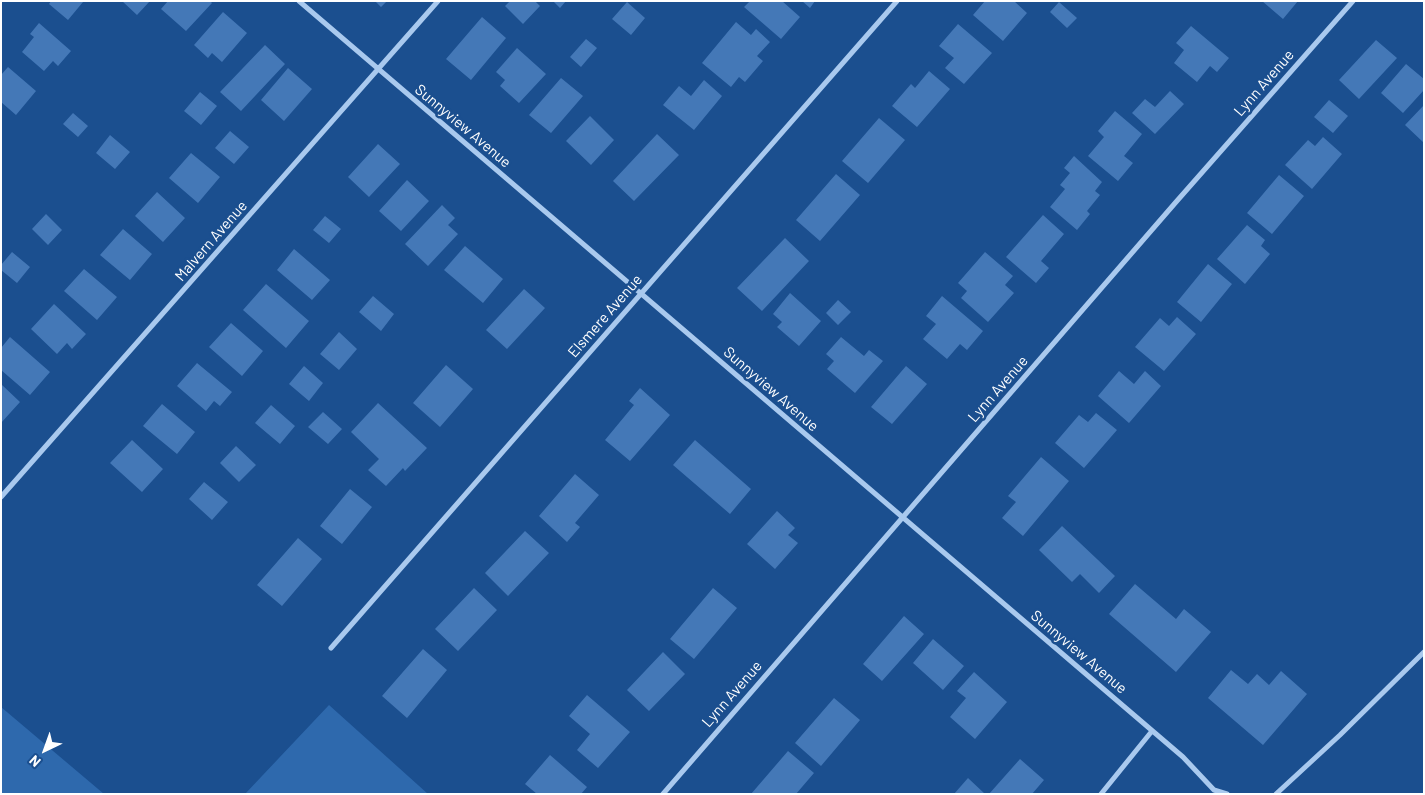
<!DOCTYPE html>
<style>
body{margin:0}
#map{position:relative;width:1425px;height:795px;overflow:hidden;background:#1b4f8f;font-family:Barlow,sans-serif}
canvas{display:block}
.frame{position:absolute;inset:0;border:2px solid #fff;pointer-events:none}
.north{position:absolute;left:20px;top:725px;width:50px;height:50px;-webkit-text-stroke:4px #1b4f8f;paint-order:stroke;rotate:222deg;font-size:14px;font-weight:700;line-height:20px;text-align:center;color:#fff}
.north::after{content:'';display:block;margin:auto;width:18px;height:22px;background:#fff;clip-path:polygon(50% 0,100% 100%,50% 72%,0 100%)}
</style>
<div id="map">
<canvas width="1425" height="795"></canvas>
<div class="frame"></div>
<div class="north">N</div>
</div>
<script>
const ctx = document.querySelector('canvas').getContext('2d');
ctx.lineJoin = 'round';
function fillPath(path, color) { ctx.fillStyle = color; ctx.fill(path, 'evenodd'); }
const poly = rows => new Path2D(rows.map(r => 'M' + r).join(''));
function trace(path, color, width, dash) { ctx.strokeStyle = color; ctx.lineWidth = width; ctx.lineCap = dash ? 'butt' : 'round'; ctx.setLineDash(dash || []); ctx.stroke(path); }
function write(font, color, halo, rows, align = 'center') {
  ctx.font = font + ' Barlow,sans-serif'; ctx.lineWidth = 5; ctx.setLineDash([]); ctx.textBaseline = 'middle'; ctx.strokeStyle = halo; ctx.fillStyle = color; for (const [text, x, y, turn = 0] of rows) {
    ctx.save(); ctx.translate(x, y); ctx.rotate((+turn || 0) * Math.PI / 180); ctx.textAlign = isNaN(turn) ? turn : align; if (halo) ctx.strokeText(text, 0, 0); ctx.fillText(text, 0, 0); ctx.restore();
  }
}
const green = poly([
 [329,705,428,794,245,794],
 [1,707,104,794,1,794]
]);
const building = poly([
 [51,1,82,1,83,2,68,20,49,4],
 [122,1,150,1,137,15],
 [168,1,210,1,212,3,186,31,161,9],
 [375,1,387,1,381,7],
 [510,1,535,1,540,6,523,24,505,6],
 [553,1,566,1,560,8],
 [750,1,782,1,800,17,781,39,744,7],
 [802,1,815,1,810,8],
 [985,1,1014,1,1027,13,1003,41,973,15],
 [1262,1,1298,1,1283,19],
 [627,2,645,18,631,35,612,19],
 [1059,2,1077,18,1067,28,1050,12],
 [223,12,247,33,222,62,212,53,208,58,194,45],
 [482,17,506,38,471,80,446,59],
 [736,22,751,35,756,29,770,42,757,56,763,61,745,82,739,77,731,87,702,63],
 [39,23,71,51,58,66,53,61,44,71,22,52,34,37,30,34],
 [958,24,992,53,964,84,945,68,954,58,939,46],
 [1191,26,1229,58,1217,72,1210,66,1197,82,1174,63,1184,50,1176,43],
 [586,39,597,48,581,67,570,57],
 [1376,40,1397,58,1359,99,1339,80],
 [265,45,285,64,241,111,220,92],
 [517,48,546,74,519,103,500,86,505,80,496,72],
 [1406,64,1424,79,1424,90,1403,113,1381,93],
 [8,67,36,91,16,115,1,102,1,75],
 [288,68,312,89,284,121,261,100],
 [929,71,950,89,917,127,892,106,911,84,915,88],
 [561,78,583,96,551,133,529,115],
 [704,80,722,96,694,130,663,105,679,86,691,96],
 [1170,91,1184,104,1155,134,1132,113,1145,99,1155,107],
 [200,92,217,106,201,125,184,111],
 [1329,100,1348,116,1333,133,1314,117],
 [1424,105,1424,143,1405,125],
 [1115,111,1142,134,1124,156,1133,163,1118,181,1088,156,1104,137,1098,131],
 [73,113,88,126,78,137,63,124],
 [590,116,614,140,591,165,566,141],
 [879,118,905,140,868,183,842,161],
 [230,131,249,147,234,164,215,148],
 [657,134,679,155,634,201,613,181],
 [110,135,130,152,115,169,96,153],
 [1323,137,1342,154,1312,189,1285,165,1308,140,1315,146],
 [378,144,400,164,369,197,348,177],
 [191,153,220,177,198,203,169,178],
 [1074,156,1102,182,1095,191,1100,195,1087,211,1090,214,1077,230,1050,207,1065,189,1060,185,1070,173,1064,168],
 [836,174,860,195,820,241,796,220],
 [1279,175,1304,196,1272,234,1247,213],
 [407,180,429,201,401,231,379,211],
 [157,192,185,218,163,242,135,216],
 [442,205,455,218,448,225,458,234,428,266,405,244],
 [46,214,62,230,48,245,32,229],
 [1043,215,1064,234,1041,261,1049,268,1036,283,1006,257],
 [325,216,341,229,329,243,313,230],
 [1247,225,1265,240,1261,246,1270,254,1245,284,1217,259],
 [123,229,152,254,130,280,100,255],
 [785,238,809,261,762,311,737,288],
 [465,246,503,279,483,303,444,270],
 [294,249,330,280,312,300,277,270],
 [12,252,30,267,17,283,1,270,1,265],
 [985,252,1013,276,1005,285,1014,293,988,322,961,298,967,291,958,283],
 [1208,264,1232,284,1201,322,1177,302],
 [84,269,117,297,97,320,64,291],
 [266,284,309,321,286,348,243,310],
 [524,289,545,308,507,349,486,330],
 [790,293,821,321,799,346,777,327,782,322,773,314],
 [373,296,394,314,381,331,359,312],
 [942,296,983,331,967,350,960,344,947,359,923,339,936,324,926,316],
 [838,300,851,312,838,325,826,313],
 [54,304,86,334,72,349,67,343,57,354,31,329],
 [1177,317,1196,334,1164,371,1135,347,1160,318,1169,326],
 [231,323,263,351,242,376,209,347],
 [339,332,357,349,339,370,320,354],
 [10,337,50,372,30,395,1,370,1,348],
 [841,337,864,356,869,350,883,361,855,393,827,369,834,361,826,354],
 [197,363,232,392,220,406,214,401,206,411,177,386],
 [446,365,473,389,440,427,413,403],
 [304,366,323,383,309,401,289,384],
 [906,366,927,384,892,424,871,407],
 [1119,371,1134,384,1145,371,1161,386,1129,423,1098,396],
 [1,384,20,402,1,423],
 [640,388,670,415,630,461,605,440,634,405,629,401],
 [378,403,427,448,405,471,403,468,386,486,368,470,379,459,351,432],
 [162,404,195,432,177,454,143,426],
 [271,405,295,426,280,444,255,423],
 [323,412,342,429,328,444,308,427],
 [1096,413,1117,430,1084,468,1055,443,1079,415,1088,422],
 [132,440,163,469,142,492,110,463],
 [695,440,751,489,730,514,673,465],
 [236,446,256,465,239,482,220,463],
 [1041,457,1069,481,1023,536,1002,518,1016,502,1008,496],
 [575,474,599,495,575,523,580,527,567,542,539,516],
 [204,482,228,502,212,520,189,499],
 [350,489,372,507,342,544,320,526],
 [777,511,795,528,788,535,798,543,775,569,747,544],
 [1062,526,1115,576,1099,593,1080,574,1072,582,1039,550],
 [525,531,549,553,508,596,485,573],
 [298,538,322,559,282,606,257,585],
 [1135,584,1176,619,1184,609,1211,632,1176,672,1109,614],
 [474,588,497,610,458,651,435,629],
 [713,588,737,608,694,659,670,639],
 [904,616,924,634,882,681,863,664],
 [933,639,964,666,943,690,913,663],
 [423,649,447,670,407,718,382,696],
 [663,652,685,674,649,711,627,690],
 [1231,670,1248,684,1257,674,1269,685,1281,671,1307,694,1263,745,1208,698],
 [974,672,1007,702,975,739,950,717,966,698,957,691],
 [587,695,630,732,598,768,577,750,590,734,569,716],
 [834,698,860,720,821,766,795,743],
 [788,751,814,773,796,794,751,794],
 [550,755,587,787,581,794,537,794,525,784],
 [1020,759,1044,780,1032,794,989,794],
 [968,778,985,794,954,794]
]);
const minor = poly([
 [299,1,1183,757,1214,790,1227,794],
 [1,497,438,1],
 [331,648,897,1],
 [663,794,1176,202,1353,1],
 [1101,794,1152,731],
 [1276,794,1340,735,1424,652]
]);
const streetNames = [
 ["Lynn Avenue",1264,83,-49],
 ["Sunnyview Avenue",463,126,40],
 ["Malvern Avenue",211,241,-49],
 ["Elsmere Avenue",605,316,-49],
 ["Sunnyview Avenue",771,389,41],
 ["Lynn Avenue",998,389,-49],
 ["Sunnyview Avenue",1079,652,40],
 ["Lynn Avenue",732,694,-49]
];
fillPath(green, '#2e69ad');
fillPath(building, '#4478b7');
trace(minor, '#a9c9ee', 5);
write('15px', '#fff', '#1b4f8f', streetNames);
</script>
